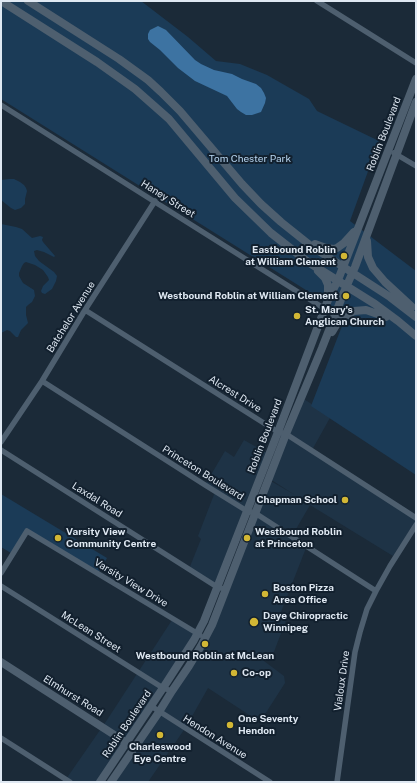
<!DOCTYPE html>
<style>
body{margin:0}
#map{position:relative;width:417px;height:783px;overflow:hidden;background:#1b2a38;font-family:"Public Sans",sans-serif}
canvas{display:block}
.frame{position:absolute;inset:0;border:2px solid #dfe8f2;pointer-events:none}
</style>
<div id="map">
<canvas width="417" height="783"></canvas>
<div class="frame"></div>
</div>
<script>
const ctx = document.querySelector('canvas').getContext('2d');
ctx.lineJoin = 'round';
function fillPath(path, color) { ctx.fillStyle = color; ctx.fill(path, 'evenodd'); }
const poly = rows => new Path2D(rows.map(r => 'M' + r).join(''));
function trace(path, color, width, dash) { ctx.strokeStyle = color; ctx.lineWidth = width; ctx.lineCap = dash ? 'butt' : 'round'; ctx.setLineDash(dash || []); ctx.stroke(path); }
function write(font, color, halo, rows, align = 'center') {
  ctx.font = font + ' "Public Sans",sans-serif'; ctx.lineWidth = 4; ctx.setLineDash([]); ctx.textBaseline = 'middle'; ctx.strokeStyle = halo; ctx.fillStyle = color; for (const [text, x, y, turn = 0] of rows) {
    ctx.save(); ctx.translate(x, y); ctx.rotate((+turn || 0) * Math.PI / 180); ctx.textAlign = isNaN(turn) ? turn : align; if (halo) ctx.strokeText(text, 0, 0); ctx.fillText(text, 0, 0); ctx.restore();
  }
}
const built = poly([
 [302,398,331,416,312,450,288,434],
 [287,435,416,519,416,522,393,556,310,505,292,536,256,513,269,480,295,495,270,479],
 [244,440,267,453,216,586,189,569,201,539,198,536,215,492,205,485,225,451,234,457],
 [256,516,306,548,281,612,288,615,272,657,267,655,264,661,284,676,285,683,260,722,208,688,186,727,148,782,113,782,203,646],
 [172,620,196,634,99,782,64,782,107,720]
]);
const green = poly([
 [1,1,141,1,188,37,216,61,240,64,267,75,309,99,317,111,379,141,350,221,416,271,416,475,311,406,342,326,349,317,1,99],
 [9,179,14,179,20,182,24,185,26,188,27,191,25,199,25,204,21,208,15,210,11,208,1,200,1,180],
 [1,224,16,227,22,229,32,238,40,236,43,237,42,240,43,242,55,256,54,257,44,252,37,250,34,251,35,256,39,261,54,272,57,276,56,281,52,289,45,294,42,293,41,291,43,286,49,280,48,277,43,270,35,265,26,262,24,263,22,266,19,273,19,276,23,283,34,290,35,296,32,302,28,305,26,307,26,315,28,323,21,330,18,337,16,337,10,331,7,330,1,333],
 [1,494,107,558,99,572,26,529,11,553,1,547]
]);
const water = poly([
 [158,26,166,30,195,60,201,64,214,70,232,74,242,79,256,84,261,88,264,93,266,98,265,103,261,112,252,115,246,115,241,112,237,109,227,96,195,81,178,68,160,50,150,42,148,39,148,34,150,30]
]);
const street = poly([
 [317,1,416,63],
 [1,105,325,309],
 [394,153,416,166],
 [85,310,278,432,286,434,416,518],
 [42,381,205,485,247,511,255,513,376,591],
 [1,442,42,381,85,310,155,201],
 [1,450,214,585,221,588],
 [1,573,27,531,200,635],
 [1,586,163,688,172,691],
 [151,706,270,782],
 [1,738,70,782],
 [337,782,355,652,360,632,367,609,376,591,390,566,416,525]
]);
const secondary = poly([
 [1,1,97,62,135,89,169,119,235,198,271,233,308,262,375,304,398,321,416,336],
 [28,1,119,59,148,80,161,92,180,111,242,184,261,204,281,222,311,246,390,297,416,317],
 [367,241,368,257,373,268,385,282,412,307],
 [315,244,326,248,334,249,337,248,344,243,354,232],
 [318,271,325,278,328,285,328,297],
 [332,332,338,322,343,318,354,311,366,310,386,317],
 [1,662,130,745],
 [100,782,163,688,194,640,204,621,278,432,328,300,338,280,416,79],
 [111,782,159,712,172,691,189,666,201,646,212,625,286,434,322,348,344,292,355,267,416,102]
]);
const markers = [
 [344,256,4,"#d2b735"],
 [346,296,4,"#d2b735"],
 [297,316,4,"#d2b735"],
 [345,500,4,"#d2b735"],
 [58,538,4,"#d2b735"],
 [247,538,4,"#d2b735"],
 [265,594,4,"#d2b735"],
 [254,622,5,"#d2b735"],
 [205,644,4,"#d2b735"],
 [234,673,4,"#d2b735"],
 [230,725,4,"#d2b735"],
 [160,735,4,"#d2b735"]
];
const streetNames = [
 ["Roblin Boulevard",384,134,-69],
 ["Haney Street",168,199,32],
 ["Batchelor Avenue",71,317,-58],
 ["Alcrest Drive",235,394,32],
 ["Roblin Boulevard",265,436,-69],
 ["Princeton Boulevard",203,473,32],
 ["Laxdal Road",97,500,32],
 ["Varsity View Drive",131,583,31],
 ["McLean Street",91,632,32],
 ["Vialoux Drive",342,681,-82],
 ["Elmhurst Road",73,696,32],
 ["Roblin Boulevard",127,724,-56],
 ["Hendon Avenue",215,737,32]
];
const parkNames = [
 ["Tom Chester Park",250,159]
];
const poiNames = [
 ["Eastbound Roblin",336,250,"right"],
 ["at William Clement",336,262,"right"],
 ["Westbound Roblin at William Clement",338,296,"right"],
 ["St. Mary's",305,310],
 ["Anglican Church",305,322],
 ["Chapman School",337,500,"right"],
 ["Varsity View",66,532],
 ["Community Centre",66,544],
 ["Westbound Roblin",255,532],
 ["at Princeton",255,544],
 ["Boston Pizza",273,588],
 ["Area Office",273,600],
 ["Daye Chiropractic",263,616],
 ["Winnipeg",263,628],
 ["Westbound Roblin at McLean",205,656,"center"],
 ["Co-op",242,673],
 ["One Seventy",238,719],
 ["Hendon",238,731],
 ["Charleswood",160,747,"center"],
 ["Eye Centre",160,759,"center"]
];
fillPath(built, '#1e3346');
fillPath(green, '#1b3b57');
fillPath(water, '#3d73a2');
trace(street, '#4e5f6f', 5.5);
trace(secondary, '#4e5f6f', 8);
for (const [x, y, r, color] of markers) { const dot = new Path2D(); dot.arc(x, y, r, 0, 2 * Math.PI); ctx.fillStyle = color; ctx.fill(dot); trace(dot, '#12202e', 1.5); }
write('10px', '#dfe8f2', '#12202e', streetNames);
write('10px', '#b7d5f0', '#12202e', parkNames);
write('bold 10px', '#dfe8f2', '#12202e', poiNames, 'left');
</script>
